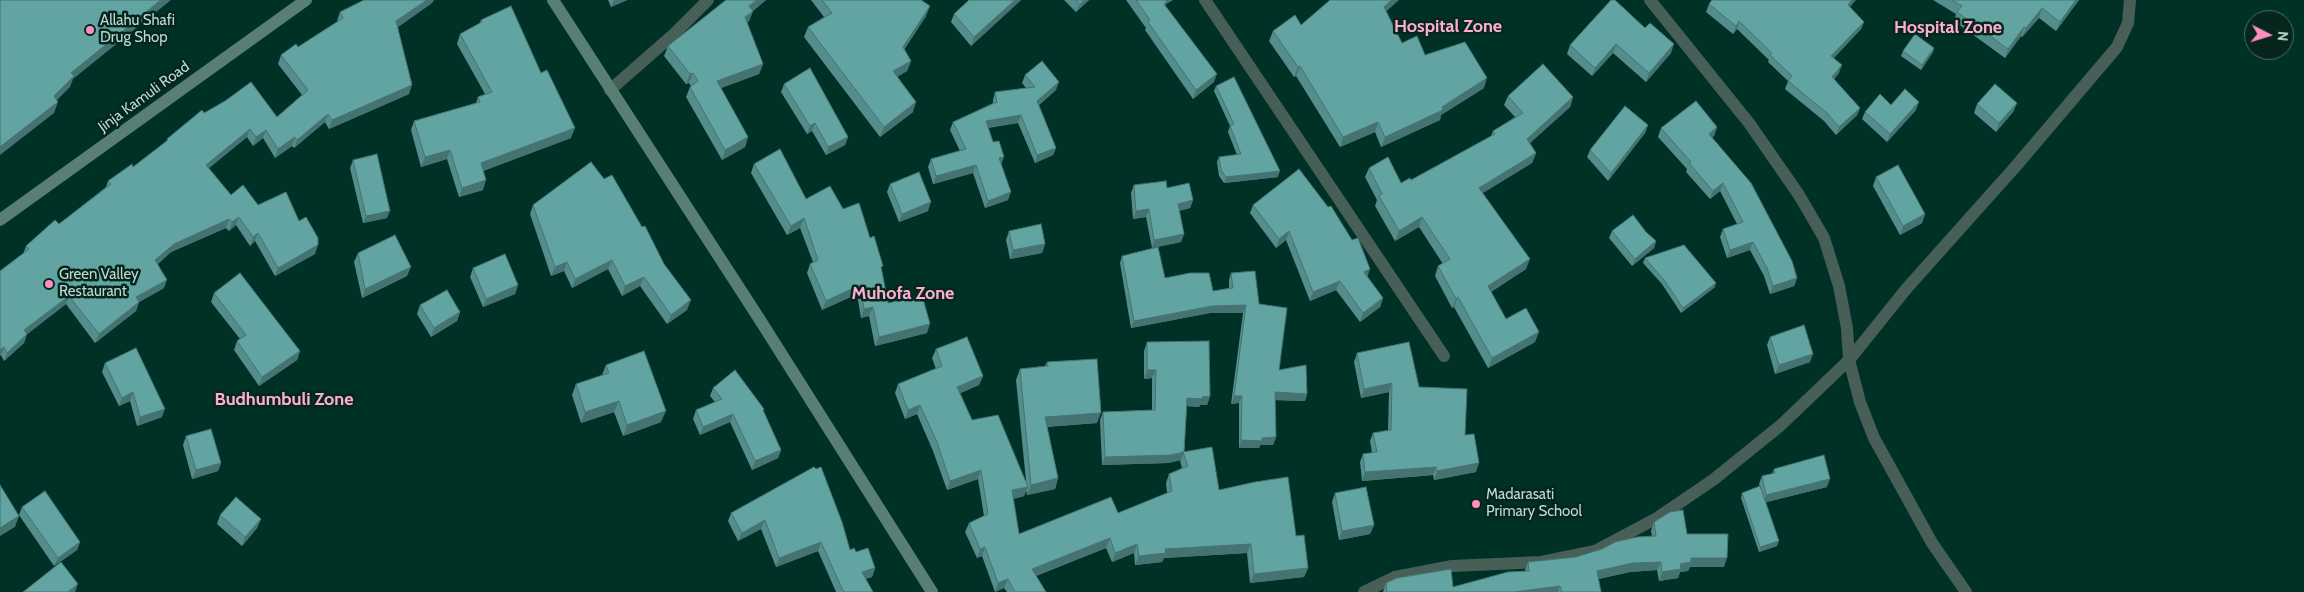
<!DOCTYPE html>
<style>
body{margin:0}
#map{position:relative;width:2304px;height:592px;overflow:hidden;background:#003126;font-family:Cabin,sans-serif}
canvas{display:block}
.north{position:absolute;left:2244px;top:10px;width:50px;height:50px;box-sizing:border-box;background:#05251d;border:1px solid #4f6d65;border-radius:50%;rotate:95deg;font-size:14px;font-weight:700;line-height:20px;text-align:center;color:#bddad1}
.north::after{content:'';display:block;margin:auto;width:18px;height:22px;background:#fe8ebe;clip-path:polygon(50% 0,100% 100%,50% 72%,0 100%)}
</style>
<div id="map">
<canvas width="2304" height="592"></canvas>
<div class="north">N</div>
</div>
<script>
const ctx = document.querySelector('canvas').getContext('2d');
ctx.lineJoin = 'round';
const poly = rows => new Path2D(rows.map(r => 'M' + r).join(''));
function trace(path, color, width, dash) { ctx.strokeStyle = color; ctx.lineWidth = width; ctx.lineCap = dash ? 'butt' : 'round'; ctx.setLineDash(dash || []); ctx.stroke(path); }
function fillPath(path, color) { ctx.fillStyle = color; ctx.fill(path, 'evenodd'); }
function write(font, color, halo, rows, align = 'center') {
  ctx.font = font + ' Cabin,sans-serif'; ctx.lineWidth = 5; ctx.setLineDash([]); ctx.textBaseline = 'middle'; ctx.strokeStyle = halo; ctx.fillStyle = color; for (const [text, x, y, turn = 0] of rows) {
    ctx.save(); ctx.translate(x, y); ctx.rotate((+turn || 0) * Math.PI / 180); ctx.textAlign = isNaN(turn) ? turn : align; if (halo) ctx.strokeText(text, 0, 0); ctx.fillText(text, 0, 0); ctx.restore();
  }
}
const street = poly([
 [1205,0,1444,356],
 [1650,0,1749,123,1799,195,1824,238,1839,286,1847,328,1849,360,1860,402,1874,438,1932,543,1966,592],
 [610,90,674,34,708,0],
 [1364,592,1395,577,1452,566,1541,562,1595,551,1657,518,1713,480,1781,425,1849,360,1907,288,2016,166,2117,47,2128,23,2130,0]
]);
const secondary = poly([
 [553,0,760,320,932,592],
 [0,220,306,0]
]);
const wall = poly([
 [364,0,434,0,432,3,398,27,409,94,329,129,325,122,294,148,292,146,275,158,263,138,253,146,247,137,209,168,231,195,258,205,315,254,275,276,255,241,250,246,236,225,229,231,226,228,171,252,158,264,164,288,139,302,136,311,95,343,66,304,27,334,24,343,4,361,1,355,0,356,0,271,23,254,26,246,59,224,106,187,108,181,133,167,166,142,167,139,204,113,277,117,302,95,278,64,281,55,298,47,338,22,337,21,340,12],
 [608,0,627,0,611,7],
 [726,0,766,0,753,11,749,21,747,23,763,64,759,74,721,88,748,137,745,147,722,160,686,97,690,87,691,86,689,83,686,84,664,56,668,46],
 [811,0,922,0,926,16,904,50,911,61,907,71,897,77,913,112,880,137,804,37,808,27,824,17],
 [1021,0,971,46,951,22,954,14],
 [1064,0,1089,0,1076,12],
 [1126,0,1173,0,1166,4,1165,6,1214,82,1193,99,1145,30,1146,28],
 [1933,0,2079,0,2056,31,2039,18,2022,37,2021,36,2005,58,1954,21,1956,14],
 [1709,4,1850,7,1864,22,1861,29,1834,58,1839,73,1834,79,1860,108,1857,115,1836,135,1824,121,1785,89,1788,81,1768,62,1769,60,1737,29,1733,34,1706,12],
 [1386,12,1402,43,1425,55,1484,88,1441,115,1440,120,1381,147,1375,132,1340,147,1296,76,1294,77,1269,41,1273,31,1301,25],
 [481,20,541,73,571,138,483,171,483,190,459,197,447,159,421,167,411,130,414,121,476,103,478,97,485,94,457,44,460,34,479,24],
 [1645,28,1671,53,1646,82,1613,53,1592,76,1567,54,1570,45],
 [1934,48,1933,52,1921,70,1901,56,1903,51],
 [1025,75,1056,90,1039,105,1056,148,1053,155,1035,163,1018,123,988,128,1001,164,1008,200,985,208,973,173,933,184,928,167,931,159,960,151,950,130,953,122,993,103,993,100,995,92,1026,88,1022,83],
 [784,84,848,137,845,145,826,155,812,131,807,134,781,92],
 [1216,86,1278,177,1224,183,1219,176,1217,162,1219,157,1237,155,1228,132,1230,126,1214,91],
 [1508,96,1573,97,1570,107,1530,143,1536,153,1532,163,1482,193,1526,269,1491,292,1506,319,1535,342,1488,368,1454,307,1452,308,1435,276,1438,266,1443,264,1419,227,1395,241,1375,206,1377,200,1365,177,1369,168,1401,183,1411,180,1491,136,1493,131,1515,117,1504,105],
 [2017,103,2013,112,1996,132,1974,113,1977,104],
 [1891,105,1916,110,1887,142,1862,119,1865,112],
 [1648,125,1645,133,1608,181,1587,157,1590,150],
 [1717,127,1714,136,1712,137,1797,278,1794,286,1770,294,1764,276,1750,250,1727,258,1720,237,1723,229,1737,224,1720,191,1710,199,1686,172,1687,169,1658,137,1661,128],
 [353,160,387,218,363,223,350,168],
 [591,162,687,310,667,324,640,286,622,296,608,269,572,288,564,271,551,276,530,214,533,205],
 [754,164,806,199,843,209,882,270,888,303,927,333,875,346,869,316,861,318,857,294,822,310,807,273,810,264,813,262,800,228,787,235,751,173],
 [1876,177,1925,214,1922,223,1900,235,1873,186],
 [890,184,928,211,899,222,887,192],
 [1134,185,1167,188,1193,200,1190,208,1179,211,1184,234,1181,242,1152,248,1146,217,1133,219,1131,193],
 [1253,205,1367,277,1383,298,1380,307,1360,322,1336,290,1310,301,1286,240,1276,248,1250,213],
 [1009,231,1045,244,1042,253,1010,259,1006,240],
 [1612,231,1646,232,1656,241,1654,248,1632,266,1609,238],
 [358,253,407,276,362,298,354,262],
 [1122,256,1165,278,1213,291,1229,288,1229,280,1231,273,1259,304,1279,370,1307,394,1305,401,1275,400,1276,437,1273,445,1260,445,1259,448,1239,448,1239,403,1231,404,1243,313,1210,313,1131,328,1120,263],
 [1645,258,1715,287,1681,313,1662,284,1643,263],
 [473,268,518,285,515,294,483,307,470,277],
 [214,293,300,351,297,360,259,386,234,350,237,341,240,339,211,302],
 [420,305,460,312,457,321,431,337,417,314],
 [1770,337,1810,362,1775,374,1767,345],
 [1147,342,1210,396,1207,405,1200,405,1199,407,1187,406,1184,452,1219,490,1296,536,1308,568,1304,577,1250,583,1247,553,1164,558,1162,562,1135,565,1134,553,1112,562,1106,548,1036,576,1046,592,1007,592,1004,588,995,592,982,556,977,558,965,532,969,523,984,516,978,479,947,490,933,451,917,414,905,419,895,393,898,384,936,369,932,358,936,349,983,376,979,385,960,393,972,420,1026,481,1016,380,1020,369,1045,366,1047,362,1097,423,1047,427,1058,478,1055,489,1027,495,1026,490,1024,496,1013,499,1019,534,1118,513,1167,493,1166,483,1169,474,1182,468,1180,461,1181,460,1168,463,1102,465,1100,420,1103,412,1152,410,1152,378,1144,379,1144,351],
 [1357,353,1419,387,1465,435,1476,472,1434,480,1433,475,1362,481,1360,462,1363,454,1372,453,1370,441,1373,433,1388,430,1389,392,1361,398,1354,362],
 [105,363,162,417,137,426,130,401,119,406,102,372],
 [606,365,661,422,623,436,614,412,581,423,572,395,576,384,602,375],
 [713,388,763,412,781,450,778,458,752,470,730,422,700,435,693,419,696,410,715,402,710,396],
 [186,436,221,463,218,471,192,479,183,445],
 [814,467,850,550,856,552,875,568,872,577,865,579,873,592,836,592,818,551,776,567,761,529,738,541,728,521,731,513],
 [1774,469,1827,487,1766,502,1777,546,1759,552,1741,498,1742,493,1760,487,1759,484,1762,476,1772,474],
 [1335,493,1374,525,1370,534,1339,540,1332,502],
 [22,507,80,542,77,550,54,566,19,515],
 [220,515,261,519,257,528,242,546,217,524],
 [1654,522,1687,534,1724,567,1690,567,1688,571,1680,572,1678,578,1659,581,1657,570,1630,572,1598,579,1601,592,1383,592,1386,583,1453,587,1525,571,1528,562,1576,557,1652,536,1651,531]
]);
const shadedWall = poly([
 [161,0,171,0,73,79,70,87,50,107,54,96,71,73],
 [427,0,434,0,432,3,393,30,396,21],
 [614,0,627,0,611,7],
 [757,0,766,0,745,16,749,6],
 [1015,0,1021,0,971,46,974,37],
 [1084,0,1089,0,1076,12,1080,4],
 [1164,0,1173,0,1166,4,1164,10],
 [1392,0,1399,0,1380,17,1384,7],
 [1852,0,1856,0,1845,13,1848,5],
 [2076,0,2079,0,2056,31,2060,22],
 [930,6,926,16,899,57,903,47],
 [2042,8,2039,18,2022,37,2026,28],
 [753,11,749,21,742,28,745,17],
 [1739,21,1737,29,1733,34,1736,26],
 [1864,22,1861,29,1828,64,1831,56],
 [2024,27,2021,36,2005,58,2008,49],
 [1616,44,1613,53,1592,76,1595,68],
 [1674,44,1671,53,1646,82,1649,73],
 [1934,48,1933,52,1921,70,1922,65],
 [911,61,907,71,889,81,893,71],
 [763,64,759,74,713,91,717,81],
 [1842,65,1839,73,1830,85,1832,77],
 [1300,66,1296,76,1294,77,1298,67],
 [693,73,689,83,686,84,690,74],
 [1217,74,1214,82,1193,99,1196,90],
 [1487,78,1484,88,1441,115,1440,120,1381,147,1385,137,1442,107],
 [1059,82,1056,90,1034,108,1037,101],
 [412,85,409,94,329,129,332,120],
 [1573,97,1570,107,1524,148,1527,139],
 [58,102,54,113,0,155,0,147],
 [916,102,913,112,880,137,884,127],
 [1919,102,1916,110,1887,142,1890,134],
 [2017,103,2013,112,1996,132,1999,123],
 [1860,108,1857,115,1836,135,1839,127],
 [328,114,325,122,294,148,297,140],
 [1021,115,1018,123,983,128,986,121],
 [1378,122,1375,132,1340,147,1343,137],
 [815,123,812,131,807,134,810,126],
 [1648,125,1645,133,1608,181,1611,173],
 [1717,127,1714,136,1706,142,1709,134],
 [575,128,571,138,477,173,481,163],
 [250,129,247,137,203,173,206,165],
 [266,130,263,138,253,146,256,137],
 [295,137,292,146,275,158,278,149],
 [748,137,745,147,722,160,725,150],
 [848,137,845,145,826,155,828,147],
 [1056,148,1053,155,1035,163,1037,155],
 [450,150,447,159,421,167,425,157],
 [1536,153,1532,163,1475,198,1479,188],
 [1004,157,1001,165,999,158],
 [976,165,973,173,933,184,936,176],
 [1280,171,1278,177,1224,183,1226,177],
 [486,180,483,190,459,197,462,188],
 [1723,183,1720,191,1710,199,1713,191],
 [1011,192,1008,200,985,208,988,201],
 [1193,200,1190,208,1175,212,1178,204],
 [931,202,928,211,899,222,902,214],
 [1149,209,1146,217,1133,219,1136,211],
 [390,211,387,218,363,223,366,216],
 [1925,214,1922,223,1900,235,1903,226],
 [239,217,236,225,229,231,232,222],
 [1422,217,1419,227,1395,241,1399,231],
 [804,218,800,228,787,235,791,226],
 [229,219,226,228,171,252,152,268,155,260,174,244],
 [1289,231,1286,240,1276,248,1279,239],
 [258,233,255,241,250,246,253,237],
 [1184,234,1181,242,1152,248,1154,240],
 [1656,241,1654,248,1632,266,1635,259],
 [1753,242,1750,250,1727,258,1730,250],
 [1045,244,1042,253,1010,259,1013,250],
 [318,245,315,254,275,276,278,268],
 [1530,259,1526,269,1484,296,1488,286],
 [612,260,608,269,572,288,575,279],
 [567,262,564,271,551,276,555,267],
 [411,267,407,276,362,298,365,289],
 [1370,269,1367,278,1364,272],
 [644,277,640,286,622,296,625,286],
 [1797,278,1794,286,1770,294,1773,286],
 [167,280,164,288,132,306,136,297],
 [1340,281,1336,290,1310,301,1313,292],
 [1716,283,1715,287,1681,313,1683,308],
 [518,285,515,294,483,307,486,299],
 [860,285,857,294,822,310,826,301],
 [69,296,66,304,21,339,24,330],
 [1458,297,1454,307,1452,308,1456,299],
 [1383,298,1380,307,1360,322,1363,313],
 [691,300,687,310,667,324,671,315],
 [139,302,136,311,95,343,99,334],
 [1246,305,1243,313,1210,313,1131,328,1134,321,1212,306],
 [873,307,869,316,861,318,864,309],
 [460,312,457,321,431,337,434,328],
 [930,324,927,333,875,346,879,337],
 [1539,332,1535,342,1488,368,1492,358],
 [27,334,24,343,4,361,7,353],
 [4,347,1,355,0,356,0,350],
 [300,351,297,360,259,386,262,377],
 [1813,354,1810,362,1775,374,1779,365],
 [1147,370,1156,370,1152,378,1144,379],
 [983,376,979,385,954,396,957,387],
 [1392,383,1389,392,1361,398,1364,389],
 [133,392,130,401,119,406,122,398],
 [1275,392,1307,394,1305,401,1272,400],
 [1210,396,1207,405,1200,405,1199,407,1184,406,1187,398],
 [1234,396,1242,396,1239,403,1231,404],
 [619,401,614,412,581,423,585,412],
 [920,405,917,414,905,419,908,410],
 [165,409,162,417,137,426,140,417],
 [666,411,661,422,623,436,627,425],
 [1101,413,1097,423,1041,427,1045,417],
 [733,414,730,422,700,435,703,427],
 [1276,437,1273,445,1260,445,1259,448,1239,448,1241,440,1262,438],
 [781,450,778,458,752,470,755,461],
 [1184,452,1181,460,1168,463,1102,465,1105,457],
 [221,463,218,471,192,479,196,470],
 [1479,463,1476,472,1434,480,1437,471],
 [1436,467,1433,475,1362,481,1365,472],
 [981,470,978,479,947,490,950,481],
 [1058,478,1055,489,1027,495,1031,485],
 [1830,479,1827,487,1763,503,1766,495],
 [1028,487,1024,496,1008,500,1012,490],
 [19,516,15,527,0,536,0,528],
 [261,519,257,528,242,546,245,537],
 [765,520,761,529,738,541,742,533],
 [1374,525,1370,534,1339,540,1342,531],
 [1110,538,1106,548,1029,578,1032,569],
 [1779,541,1777,546,1759,552,1760,547],
 [80,542,77,550,54,566,58,558],
 [821,542,818,551,776,567,779,558],
 [1137,544,1134,553,1112,562,1115,553],
 [1251,544,1247,553,1164,558,1162,562,1135,565,1139,556,1165,549],
 [985,547,982,556,977,558,980,549],
 [1691,558,1727,558,1724,567,1690,567,1688,571,1680,572,1678,578,1659,581,1662,572],
 [1661,562,1657,570,1630,572,1594,580,1597,571,1633,563],
 [875,568,872,577,858,581,862,572],
 [1308,568,1304,577,1250,583,1254,574],
 [1008,579,1004,588,995,592,998,583],
 [78,584,75,592,68,592],
 [1560,586,1558,592,1514,592]
]);
const building = poly([
 [0,0,161,0,71,73,74,76,54,96,58,102,0,147,0,0],
 [364,0,427,0,396,21,412,85,332,120,328,114,297,140,295,137,278,149,266,130,256,137,250,129,206,165,231,195,243,185,258,205,286,192,299,221,306,217,318,238,318,245,278,268,258,233,253,237,239,217,232,222,229,219,174,244,155,260,167,280,136,297,139,302,99,334,69,296,24,330,27,334,7,353,4,347,0,350,0,271,29,249,26,246,55,220,59,224,111,184,108,181,132,164,133,167,168,140,167,139,202,110,204,113,225,101,251,82,277,117,308,90,281,55,296,44,298,47,343,18,340,12,364,0],
 [726,0,757,0,749,6,753,11,745,17,763,64,717,81,748,137,725,150,690,87,698,81,693,73,690,74,668,46,726,0],
 [822,0,921,0,930,6,903,47,911,61,893,71,916,102,884,127,808,27,832,13,822,0],
 [969,0,1015,0,974,37,954,14,969,0],
 [1076,0,1084,0,1080,4,1076,0],
 [1136,0,1166,0,1167,1,1164,4,1217,74,1196,90,1148,22,1150,20,1136,0],
 [1330,0,1392,0,1384,7,1402,43,1417,36,1425,55,1465,42,1487,78,1442,107,1443,110,1385,137,1378,122,1343,137,1300,66,1298,67,1273,31,1295,15,1301,25,1330,0],
 [1611,0,1615,0,1645,28,1650,23,1674,44,1649,73,1616,44,1595,68,1570,45,1611,0],
 [1712,0,1852,0,1848,5,1864,22,1831,56,1842,65,1832,77,1860,108,1839,127,1827,113,1788,81,1792,76,1770,55,1772,53,1739,21,1736,26,1709,4,1712,0],
 [1952,0,2076,0,2060,22,2042,8,2026,28,2024,27,2008,49,1957,12,1962,6,1952,0],
 [511,6,541,73,547,70,575,128,481,163,486,180,462,188,450,150,425,157,414,121,480,102,478,97,492,92,460,34,482,22,481,20,511,6],
 [1915,34,1934,48,1922,65,1903,51,1915,34],
 [1042,61,1059,82,1037,101,1056,148,1037,155,1021,115,986,121,993,142,999,141,1004,157,999,158,1011,192,988,201,976,165,936,176,931,159,966,149,953,122,997,102,995,92,1035,87,1025,75,1042,61],
 [1543,64,1573,97,1527,139,1536,153,1479,188,1530,259,1488,286,1506,319,1526,308,1539,332,1492,358,1458,297,1456,299,1438,266,1450,259,1422,217,1399,231,1379,196,1382,194,1369,168,1388,157,1401,183,1410,178,1411,180,1495,134,1493,131,1523,113,1508,96,1543,64],
 [810,68,848,137,828,147,815,123,810,126,784,84,810,68],
 [1234,77,1280,171,1226,177,1221,170,1219,157,1241,154,1230,126,1234,124,1216,86,1234,77],
 [1995,84,2017,103,1999,123,1977,104,1995,84],
 [1905,89,1919,102,1890,134,1865,112,1880,94,1891,105,1905,89],
 [1696,101,1717,127,1709,134,1751,183,1792,261,1797,278,1773,286,1767,268,1753,242,1730,250,1723,229,1743,222,1723,183,1713,191,1689,163,1691,162,1661,128,1696,101],
 [1625,106,1648,125,1611,173,1590,150,1625,106],
 [780,149,806,199,830,186,843,209,859,203,870,238,874,236,883,266,881,267,888,303,922,295,930,324,879,337,873,307,864,309,860,285,826,301,810,264,818,260,804,218,791,226,754,164,780,149],
 [377,154,390,211,366,216,353,160,377,154],
 [591,162,604,179,612,175,642,227,645,226,664,264,691,300,671,315,644,277,625,286,612,260,575,279,567,262,555,267,533,205,591,162],
 [1898,165,1925,214,1903,226,1876,177,1898,165],
 [1299,169,1328,207,1331,206,1352,240,1358,238,1370,269,1364,272,1383,298,1363,313,1340,281,1313,292,1289,231,1279,239,1253,205,1299,169],
 [919,172,931,202,902,214,890,184,919,172],
 [1166,181,1167,188,1189,183,1193,200,1178,204,1184,234,1154,240,1149,209,1136,211,1134,185,1166,181],
 [1633,215,1646,232,1656,241,1635,259,1612,231,1633,215],
 [1041,224,1045,244,1013,250,1009,231,1041,224],
 [395,235,411,267,365,289,358,253,395,235],
 [1684,245,1716,283,1683,308,1664,280,1645,258,1684,245],
 [1158,247,1165,278,1190,273,1209,273,1213,291,1233,288,1231,273,1255,271,1259,304,1287,308,1279,370,1306,365,1307,394,1275,392,1276,437,1262,438,1262,441,1241,440,1242,396,1234,396,1246,305,1212,306,1134,321,1122,256,1158,247],
 [505,254,518,285,486,299,473,268,505,254],
 [240,273,300,351,262,377,237,341,246,335,214,293,240,273],
 [447,290,460,312,434,328,420,305,447,290],
 [1804,325,1813,354,1779,365,1770,337,1804,325],
 [967,337,983,376,957,387,972,420,998,415,1028,487,1012,490,1019,534,1111,497,1118,513,1172,491,1169,474,1188,466,1183,452,1212,447,1219,490,1255,482,1288,477,1296,536,1304,535,1308,568,1254,574,1251,544,1165,549,1166,553,1139,556,1137,544,1115,553,1110,538,1032,569,1046,592,1015,592,1008,579,998,583,985,547,980,549,969,523,988,514,981,470,950,481,937,442,920,405,908,410,898,384,942,366,936,349,967,337],
 [1209,341,1210,396,1202,397,1202,399,1187,398,1184,452,1171,455,1105,457,1103,412,1155,410,1156,370,1147,370,1147,342,1209,341],
 [1409,342,1419,387,1467,389,1465,435,1474,434,1479,463,1437,471,1436,467,1365,472,1363,454,1377,452,1373,433,1391,430,1392,383,1364,389,1357,353,1409,342],
 [136,348,165,409,140,417,133,392,122,398,105,363,136,348],
 [644,351,666,411,627,425,619,401,585,412,576,384,609,373,606,365,644,351],
 [1097,359,1101,413,1045,417,1058,478,1031,485,1020,369,1048,366,1047,362,1097,359],
 [735,370,764,409,763,410,781,450,755,461,733,414,703,427,696,410,722,399,713,388,735,370],
 [211,429,221,463,196,470,186,436,211,429],
 [1824,455,1830,479,1766,495,1762,476,1775,473,1774,469,1824,455],
 [814,467,816,469,821,467,842,522,850,550,854,548,856,552,868,548,875,568,862,572,873,592,844,592,840,584,821,542,779,558,765,520,742,533,731,513,814,467],
 [0,485,19,516,0,528,0,485],
 [1760,486,1779,541,1760,547,1742,493,1760,486],
 [1366,487,1374,525,1342,531,1335,493,1366,487],
 [45,491,80,542,58,558,22,507,45,491],
 [236,497,261,519,245,537,220,515,236,497],
 [1683,510,1687,534,1728,534,1727,558,1691,558,1691,562,1680,564,1681,569,1662,572,1661,562,1633,563,1597,571,1601,592,1562,592,1560,586,1514,592,1387,592,1386,583,1397,578,1451,569,1453,587,1508,572,1529,571,1528,562,1576,557,1602,549,1615,542,1637,537,1656,536,1654,522,1670,512,1683,510],
 [61,562,78,584,68,592,23,592,61,562]
]);
const markers = [
 [90,30,5,"#fe8ebe"],
 [49,284,5,"#fe8ebe"],
 [1476,504,5,"#fe8ebe"]
];
const poiNames = [
 ["Allahu Shafi",100,21],
 ["Drug Shop",100,38],
 ["Green Valley",59,275],
 ["Restaurant",59,292],
 ["Madarasati",1486,495],
 ["Primary School",1486,512]
];
const streetNames = [
 ["Jinja Kamuli Road",144,97,-36]
];
const quarterNames = [
 ["Hospital Zone",1448,27],
 ["Hospital Zone",1948,28],
 ["Muhofa Zone",903,294],
 ["Budhumbuli Zone",284,400]
];
trace(street, '#485f58', 12);
trace(secondary, '#597e73', 12);
fillPath(wall, '#548d8b');
fillPath(shadedWall, '#457371');
fillPath(building, '#62a4a2');
trace(building, '#457371', 1);
for (const [x, y, r, color] of markers) { const dot = new Path2D(); dot.arc(x, y, r, 0, 2 * Math.PI); ctx.fillStyle = color; ctx.fill(dot); trace(dot, '#05251d', 2); }
write('15px', '#bddad1', '#05251d', poiNames, 'left');
write('15px', '#bddad1', '#05251d', streetNames);
write('bold 18px', '#fdaece', '#05251d', quarterNames);
</script>
